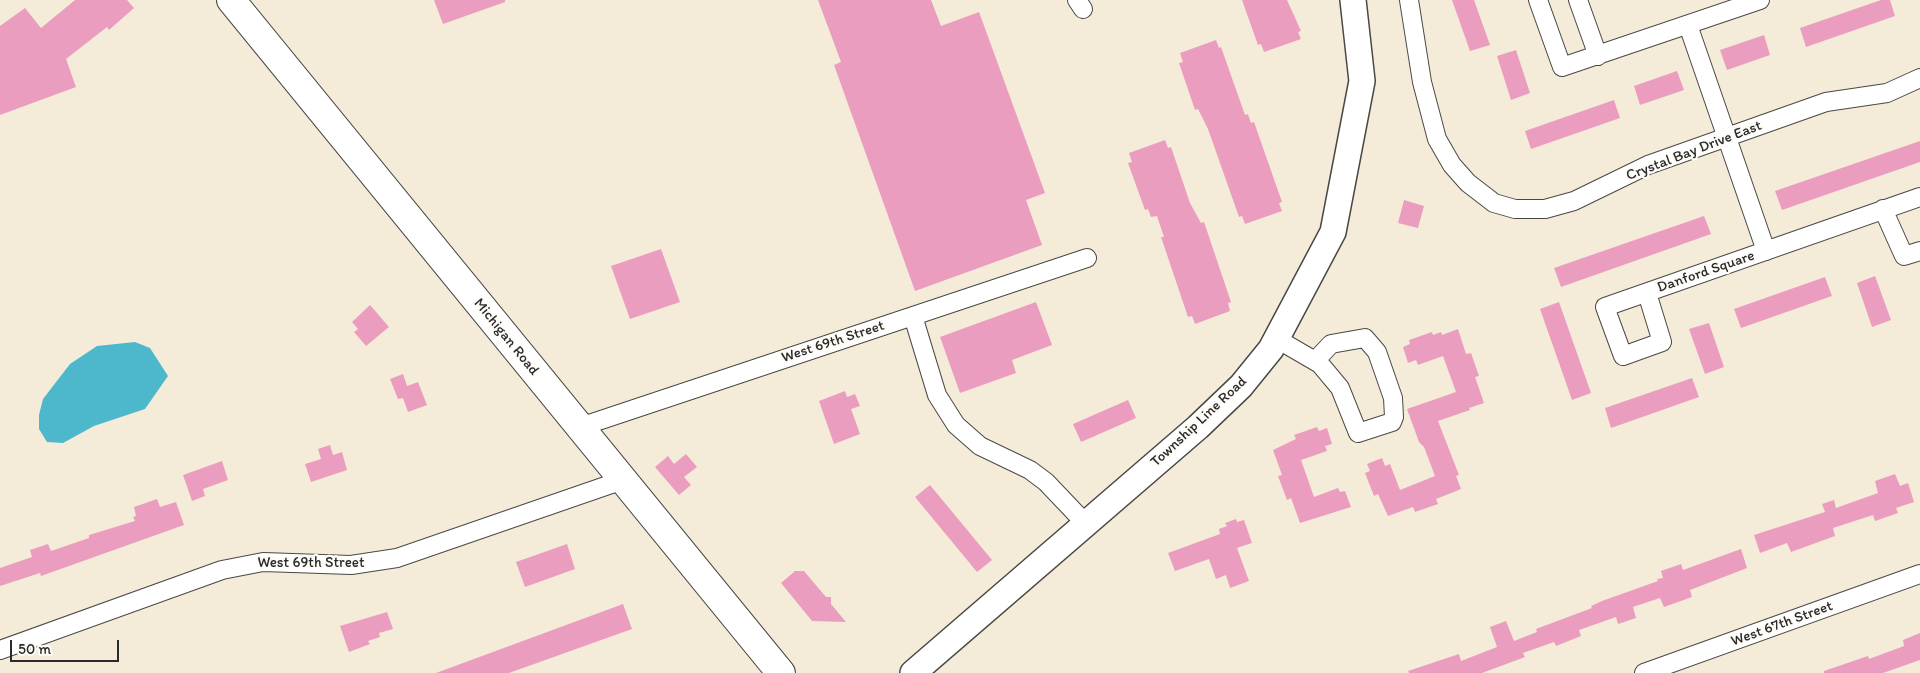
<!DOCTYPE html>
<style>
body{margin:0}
#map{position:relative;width:1920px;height:673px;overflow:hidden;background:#f4ecd8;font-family:Itim,sans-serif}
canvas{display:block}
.scale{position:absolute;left:10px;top:640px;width:109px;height:22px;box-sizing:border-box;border:2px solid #2b2b2b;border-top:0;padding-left:6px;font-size:15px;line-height:18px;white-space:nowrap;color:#2b2b2b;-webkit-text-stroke:4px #fdfcf7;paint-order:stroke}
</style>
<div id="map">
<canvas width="1920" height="673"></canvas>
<div class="scale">50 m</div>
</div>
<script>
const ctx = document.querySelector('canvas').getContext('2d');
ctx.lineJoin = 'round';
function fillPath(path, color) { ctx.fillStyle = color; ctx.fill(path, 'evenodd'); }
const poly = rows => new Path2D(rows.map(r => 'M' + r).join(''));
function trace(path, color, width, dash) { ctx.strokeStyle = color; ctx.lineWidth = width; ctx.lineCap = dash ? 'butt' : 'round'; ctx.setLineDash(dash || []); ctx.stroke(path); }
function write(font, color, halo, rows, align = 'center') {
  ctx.font = font + ' Itim,sans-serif'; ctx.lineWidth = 4.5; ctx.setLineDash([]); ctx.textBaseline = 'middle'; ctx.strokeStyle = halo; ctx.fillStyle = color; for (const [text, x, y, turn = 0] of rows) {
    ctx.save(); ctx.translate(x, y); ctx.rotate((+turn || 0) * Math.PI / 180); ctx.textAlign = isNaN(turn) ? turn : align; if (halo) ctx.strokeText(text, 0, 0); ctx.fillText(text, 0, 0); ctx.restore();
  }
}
const water = poly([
 [135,342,150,348,168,376,145,409,94,426,63,443,47,442,39,429,39,415,43,399,70,364,97,346]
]);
const building = poly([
 [75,0,127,0,134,8,109,30,107,27,66,59,76,87,0,115,0,26,25,8,41,28],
 [434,0,505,0,505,2,443,24],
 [818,0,931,0,941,26,979,12,1045,193,1026,200,1042,245,915,291,834,65,841,62],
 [1242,0,1287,0,1301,31,1298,32,1301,39,1264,52,1261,44,1258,45],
 [1452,0,1474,0,1490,45,1470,51],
 [1881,0,1890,0,1895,16,1806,47,1800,28],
 [1764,35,1770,55,1727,70,1720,50],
 [1216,40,1219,48,1221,47,1245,115,1248,114,1251,123,1254,122,1282,202,1279,203,1282,211,1245,224,1242,216,1239,217,1208,129,1198,109,1195,110,1179,63,1183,62,1180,53],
 [1516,50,1530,93,1511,100,1497,56],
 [1677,71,1684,90,1640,105,1634,86],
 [1614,100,1620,118,1531,149,1525,131],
 [1165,140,1168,148,1171,147,1190,203,1201,223,1204,222,1231,302,1228,303,1230,311,1195,324,1192,316,1188,317,1161,237,1164,237,1157,216,1151,217,1148,209,1145,210,1128,163,1132,162,1129,153],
 [1920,141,1920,162,1782,210,1775,191],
 [1404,200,1424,206,1418,228,1398,223],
 [1704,216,1711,234,1561,287,1554,268],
 [661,249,680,302,630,319,611,266],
 [1875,276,1891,320,1872,327,1857,283],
 [1825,277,1832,296,1741,328,1734,309],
 [1036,302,1052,345,1012,360,1016,373,960,393,940,337],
 [1559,302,1591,393,1572,400,1540,309],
 [370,305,389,327,366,346,354,332,358,329,352,322],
 [1709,323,1724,367,1705,374,1689,329],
 [1458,329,1466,354,1471,353,1479,376,1475,377,1484,403,1469,408,1470,410,1438,421,1459,475,1456,476,1461,489,1436,499,1438,504,1415,512,1413,507,1388,516,1378,494,1374,496,1365,473,1370,471,1367,464,1382,458,1385,466,1390,464,1400,490,1435,476,1424,447,1419,442,1407,409,1456,392,1443,356,1418,365,1416,360,1408,363,1403,347,1410,344,1409,340,1432,332,1433,335,1441,332,1442,335],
 [403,374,407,386,418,382,427,405,408,412,403,398,398,399,390,379],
 [1692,378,1699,397,1611,428,1605,408],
 [845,391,847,397,855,394,860,406,851,409,860,434,834,444,819,401],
 [1128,400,1136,418,1081,442,1073,424],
 [1317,427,1319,431,1327,428,1332,444,1325,446,1327,451,1301,460,1314,497,1338,488,1340,492,1345,491,1351,507,1300,523,1291,498,1287,500,1278,476,1282,475,1273,450,1296,439,1294,435],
 [330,445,333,455,342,452,347,470,311,482,305,464,321,459,318,449],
 [686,454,697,467,684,477,691,485,679,495,655,467,668,456,674,464],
 [222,461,228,480,203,489,205,496,192,501,183,475],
 [1895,474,1900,486,1908,483,1914,502,1896,508,1898,513,1875,521,1873,515,1833,528,1835,536,1791,552,1787,543,1760,553,1754,535,1825,512,1822,504,1834,500,1836,508,1878,493,1875,481],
 [930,485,992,560,977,572,915,497],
 [157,499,160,507,176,502,184,525,41,576,40,573,0,586,0,568,32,557,30,550,48,544,51,551,89,538,89,535,135,521,133,517,136,516,134,507],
 [1236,519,1237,522,1244,520,1252,543,1237,548,1249,581,1230,588,1226,575,1216,579,1209,559,1175,571,1168,553,1220,534,1219,529,1227,526,1225,523],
 [567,544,575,569,525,587,516,562],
 [1741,549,1747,568,1690,590,1692,597,1664,607,1660,598,1633,607,1636,618,1618,624,1616,617,1579,630,1581,636,1556,646,1554,642,1523,653,1525,657,1482,673,1409,673,1408,671,1459,654,1461,661,1497,647,1490,627,1506,621,1514,641,1537,632,1536,629,1592,608,1591,606,1602,601,1658,581,1657,579,1663,578,1661,571,1681,564,1683,570],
 [795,571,804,571,826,597,831,597,831,604,846,622,812,621,781,583],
 [623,604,632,629,509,673,436,673],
 [387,612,393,629,379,633,380,637,368,641,370,644,349,652,340,626],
 [1920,633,1920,660,1883,673,1824,673,1824,671,1868,656,1869,659,1904,646,1903,640]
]);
const minor = poly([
 [1077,0,1083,9],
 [1409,0,1422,82,1437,139,1452,165,1468,183,1494,203,1515,209,1545,209,1574,201,1648,165,1826,102,1887,93,1920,78],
 [1538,0,1562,67,1760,0],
 [1578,0,1598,56],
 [1688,25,1766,251],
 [1883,209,1904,256,1920,251],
 [1647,293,1662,342,1623,356,1605,307,1920,197],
 [913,316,937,395,956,425,980,446,1030,470,1046,482,1086,524],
 [1277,339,1320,364,1340,388,1358,433,1392,422,1394,417,1393,398,1377,352,1365,338,1331,344,1315,361],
 [580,427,1087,258],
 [0,650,222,570,263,562,351,565,397,558,623,480],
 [1644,673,1920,574]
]);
const secondary = poly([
 [913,673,1198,427,1241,386,1271,349,1333,232,1362,81,1353,0]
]);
const primary = poly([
 [231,0,781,673]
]);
const streetNames = [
 ["Crystal Bay Drive East",1694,151,-21],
 ["Danford Square",1706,272,-19],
 ["Michigan Road",506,337,51],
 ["West 69th Street",833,342,-18],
 ["Township Line Road",1199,422,-43],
 ["West 69th Street",311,563],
 ["West 67th Street",1782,624,-20]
];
fillPath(water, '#4db8cb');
fillPath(building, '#eb9dc0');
trace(minor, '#494845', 20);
trace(secondary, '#494845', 28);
trace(primary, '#494845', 30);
trace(minor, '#fff', 18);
trace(secondary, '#fff', 25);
trace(primary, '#fff', 28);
write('15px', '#2b2b2b', '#fdfcf7', streetNames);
</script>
